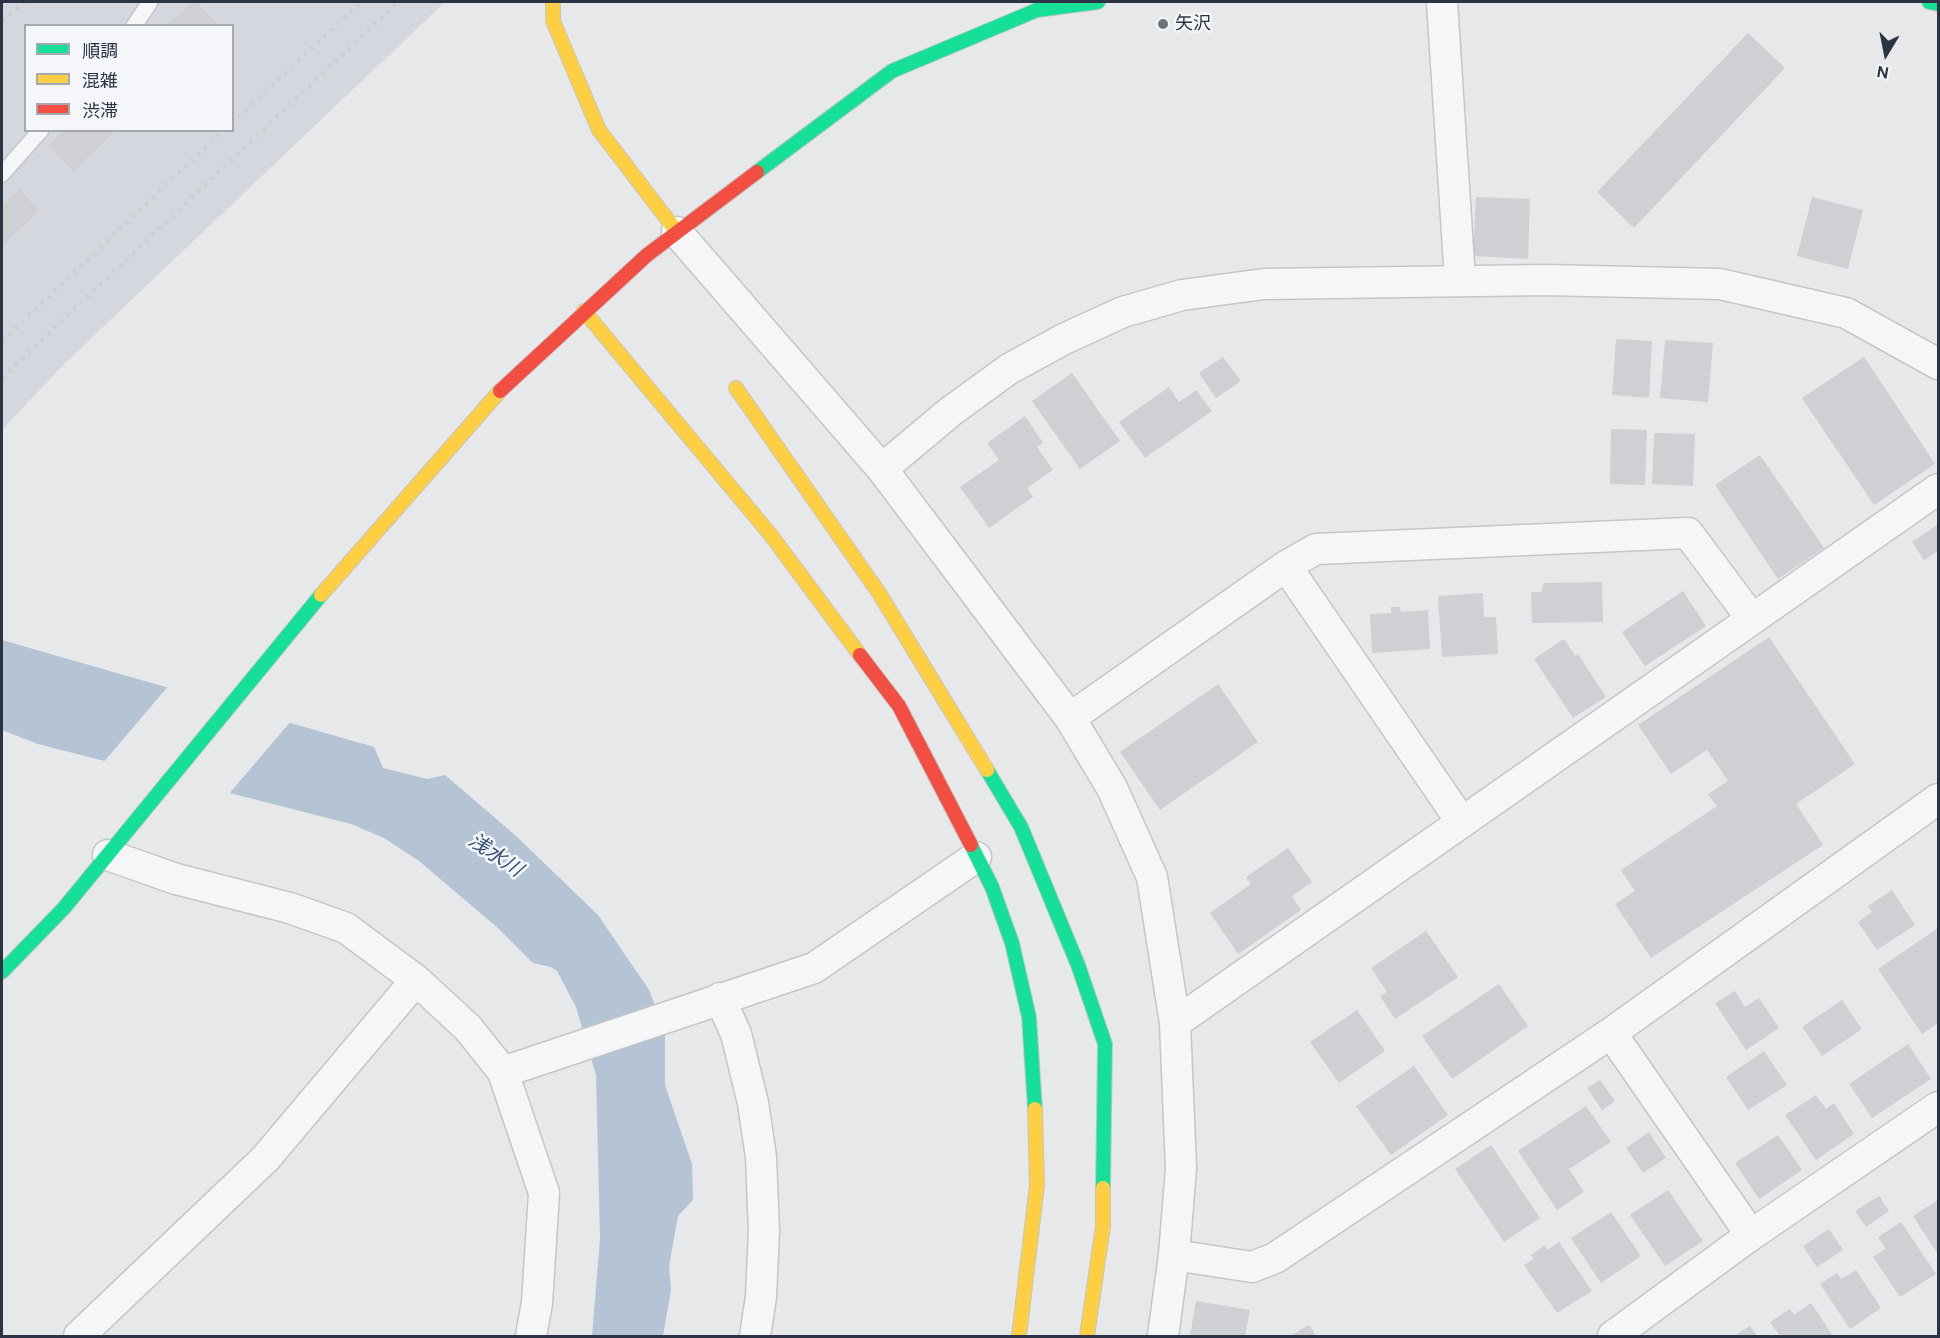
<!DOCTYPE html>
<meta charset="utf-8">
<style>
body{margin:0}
#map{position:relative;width:1940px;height:1338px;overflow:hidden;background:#e6e8ea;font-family:"DM Sans","Noto Sans JP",sans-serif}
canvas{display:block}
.frame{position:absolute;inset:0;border:3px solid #2b3445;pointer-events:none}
.legend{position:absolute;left:24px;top:24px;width:210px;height:108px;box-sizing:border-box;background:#f4f6f9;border:2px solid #a4a8b1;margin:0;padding:8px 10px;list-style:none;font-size:18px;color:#2b3445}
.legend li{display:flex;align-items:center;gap:12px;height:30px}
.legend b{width:30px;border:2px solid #a4a8b1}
.north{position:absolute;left:1856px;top:24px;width:60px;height:60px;-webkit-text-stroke:4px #f4f6f9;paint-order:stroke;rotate:190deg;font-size:16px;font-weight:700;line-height:24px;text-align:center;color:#2b3445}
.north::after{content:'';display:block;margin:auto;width:21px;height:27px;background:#2b3445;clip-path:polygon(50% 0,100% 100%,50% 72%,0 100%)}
</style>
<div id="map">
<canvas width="1940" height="1338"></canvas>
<div class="frame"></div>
<ul class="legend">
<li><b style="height:8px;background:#16e098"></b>順調</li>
<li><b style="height:8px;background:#ffcf43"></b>混雑</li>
<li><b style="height:8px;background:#f24e42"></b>渋滞</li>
</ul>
<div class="north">N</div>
</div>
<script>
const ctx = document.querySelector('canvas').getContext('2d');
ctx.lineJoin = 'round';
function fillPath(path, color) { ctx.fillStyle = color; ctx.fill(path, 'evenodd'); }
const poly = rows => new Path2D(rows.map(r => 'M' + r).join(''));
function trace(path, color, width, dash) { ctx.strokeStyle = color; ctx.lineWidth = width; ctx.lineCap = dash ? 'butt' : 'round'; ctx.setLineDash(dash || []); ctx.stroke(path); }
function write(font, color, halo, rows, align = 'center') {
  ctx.font = font + ' "DM Sans","Noto Sans JP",sans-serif'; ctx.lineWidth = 5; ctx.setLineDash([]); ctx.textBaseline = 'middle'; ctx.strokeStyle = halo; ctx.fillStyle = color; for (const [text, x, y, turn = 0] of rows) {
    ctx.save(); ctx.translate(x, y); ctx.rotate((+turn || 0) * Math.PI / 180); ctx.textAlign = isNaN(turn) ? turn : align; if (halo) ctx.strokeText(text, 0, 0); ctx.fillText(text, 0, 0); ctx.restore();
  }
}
const built = poly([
 [2,2,445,2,63,365,2,430],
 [26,26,232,26,232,130,26,130]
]);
const water = poly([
 [2,640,374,747,383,768,427,779,445,775,515,835,598,915,649,990,665,1032,665,1085,692,1164,693,1200,678,1216,669,1266,671,1290,663,1336,592,1336,600,1239,596,1075,576,1007,557,971,551,967,533,963,498,928,419,861,384,838,351,824,38,744,2,730]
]);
const pier = poly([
 [170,684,292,720,228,795,102,764]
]);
const building = poly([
 [192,2,196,2,219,26,166,26],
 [1748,33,1785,68,1634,228,1597,192],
 [64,130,109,130,113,134,73,171,49,145],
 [20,189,39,211,2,246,2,206],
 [1476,197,1530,199,1528,259,1473,256],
 [1812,197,1863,210,1848,269,1797,256],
 [1616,339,1652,341,1649,398,1612,395],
 [1665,340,1713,343,1708,402,1660,398],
 [1223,357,1241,381,1216,398,1199,373],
 [1864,357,1935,464,1874,505,1802,398],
 [1072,373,1120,441,1080,469,1032,401],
 [1169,387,1179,402,1196,390,1212,411,1145,458,1119,422],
 [1025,416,1043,443,1037,447,1053,470,1027,488,1033,497,989,528,960,487,999,460,987,443],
 [1611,429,1647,430,1645,485,1610,484],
 [1654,433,1695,434,1693,486,1652,484],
 [1760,455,1824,548,1778,579,1715,485],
 [1938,524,1938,551,1924,560,1912,542],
 [1602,582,1603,622,1532,623,1531,592,1542,592,1543,583],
 [1683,591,1706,626,1645,666,1622,632],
 [1483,593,1484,617,1496,617,1498,654,1442,657,1438,596],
 [1391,607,1400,607,1401,612,1428,610,1430,649,1372,653,1370,614,1391,613],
 [1769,637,1855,764,1796,804,1823,845,1651,958,1615,904,1635,891,1621,870,1717,806,1708,794,1728,781,1707,750,1671,774,1638,725],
 [1564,639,1575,656,1578,654,1606,697,1573,718,1534,659],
 [1218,684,1258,742,1160,810,1120,752],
 [1288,848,1312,882,1292,896,1301,910,1238,954,1210,913,1251,884,1246,877],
 [1892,890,1915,925,1877,950,1858,922,1872,912,1868,906],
 [1938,928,1938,1023,1922,1034,1878,969],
 [1426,931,1458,977,1395,1019,1380,996,1387,992,1371,968],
 [1499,984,1528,1026,1452,1079,1422,1036],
 [1735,991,1745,1007,1759,998,1779,1028,1746,1050,1715,1003],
 [1842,1000,1862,1029,1822,1056,1802,1027],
 [1357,1010,1385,1051,1339,1083,1310,1042],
 [1908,1044,1931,1079,1872,1118,1849,1084],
 [1764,1051,1787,1085,1748,1110,1726,1077],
 [1414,1066,1448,1115,1391,1155,1356,1106],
 [1600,1080,1615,1101,1602,1110,1587,1088],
 [1816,1095,1826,1109,1834,1103,1854,1134,1816,1160,1785,1115],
 [1586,1106,1611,1142,1569,1169,1584,1192,1557,1210,1518,1151],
 [1649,1132,1666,1158,1643,1173,1626,1148],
 [1778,1135,1802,1170,1759,1199,1735,1163],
 [1491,1145,1540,1218,1504,1242,1455,1169],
 [1668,1190,1703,1241,1665,1266,1630,1215],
 [1879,1196,1889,1211,1866,1227,1855,1211],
 [1938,1200,1938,1254,1913,1216],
 [1611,1212,1641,1256,1601,1283,1571,1238],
 [1901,1222,1936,1274,1900,1297,1873,1257,1886,1249,1878,1237],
 [1829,1229,1843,1250,1817,1267,1803,1246],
 [1559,1242,1592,1291,1557,1313,1524,1265,1534,1259,1531,1255,1545,1245,1548,1250],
 [1856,1270,1881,1308,1850,1329,1820,1284,1837,1273,1841,1279],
 [1196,1301,1250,1310,1245,1336,1190,1336],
 [1811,1303,1833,1336,1780,1336,1770,1322,1790,1309,1794,1315],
 [1309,1325,1316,1336,1290,1336],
 [1750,1326,1757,1336,1734,1336]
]);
const lane = poly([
 [134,26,150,2],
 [2,174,41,130]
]);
const street = poly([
 [1442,2,1460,280],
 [677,232,882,469,1070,718,1112,788,1152,877,1175,1023],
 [882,469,950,412,1009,369,1064,339,1123,312,1182,295,1264,284,1546,280,1720,284,1846,313,1938,364],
 [1286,566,1461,821],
 [1070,718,1286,566,1316,549,1688,533,1752,619],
 [108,855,176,879,290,908,346,928,416,980,468,1028,503,1072,544,1193,537,1303,531,1336],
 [720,998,736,1034,753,1103,761,1157,764,1231,761,1297,755,1336],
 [1611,1033,1751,1235],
 [503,1072,814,968,976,857],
 [1174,1255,1181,1168,1175,1023,1938,489],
 [79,1336,265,1159,416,980],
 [1163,1336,1174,1255,1252,1267,1275,1258,1611,1033,1938,799],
 [1613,1336,1751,1235,1938,1107]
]);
const fast = poly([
 [1929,2,1938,4],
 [757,172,892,71,1037,10,1098,2],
 [987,770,1021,827,1078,965,1105,1044,1103,1188],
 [971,845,992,887,1012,943,1029,1017,1035,1109],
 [2,972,64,908,321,595]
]);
const slow = poly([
 [553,2,553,21,599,130,677,232],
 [584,311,770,534,860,655],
 [736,388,879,593,987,770],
 [321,595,500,391],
 [1019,1336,1037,1185,1035,1109],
 [1087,1336,1103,1226,1103,1188]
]);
const jam = poly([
 [500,391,647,255,757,172],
 [860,655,899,706,971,845]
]);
const rail = poly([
 [2,21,24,2],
 [232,123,361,2],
 [2,341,224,130],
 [2,378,398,2]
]);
const markers = [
 [1163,24,6,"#6c737f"]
];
const poiNames = [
 ["矢沢",1175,24]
];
const waterNames = [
 ["浅水川",495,856,34]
];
fillPath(built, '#d4d7dd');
fillPath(water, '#b4c4d5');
fillPath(pier, '#e6e8ea');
fillPath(building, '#ced0d3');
trace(lane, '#c4c6c8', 18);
trace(street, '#c4c6c8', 33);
trace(fast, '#c4c6c8', 16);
trace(slow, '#c4c6c8', 16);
trace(jam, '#c4c6c8', 16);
trace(lane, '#f5f6f7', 15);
trace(street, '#f5f6f7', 30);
trace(fast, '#16e098', 14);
trace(slow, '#ffcf43', 14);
trace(jam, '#f24e42', 14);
trace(rail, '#cecfd2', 4.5, [3, 6]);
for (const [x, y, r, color] of markers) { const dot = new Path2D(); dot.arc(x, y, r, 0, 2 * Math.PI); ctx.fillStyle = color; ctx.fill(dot); trace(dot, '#f4f6f9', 2); }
write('18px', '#2b3445', '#f4f6f9', poiNames, 'left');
write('italic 20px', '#34527a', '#f4f6f9', waterNames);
</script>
